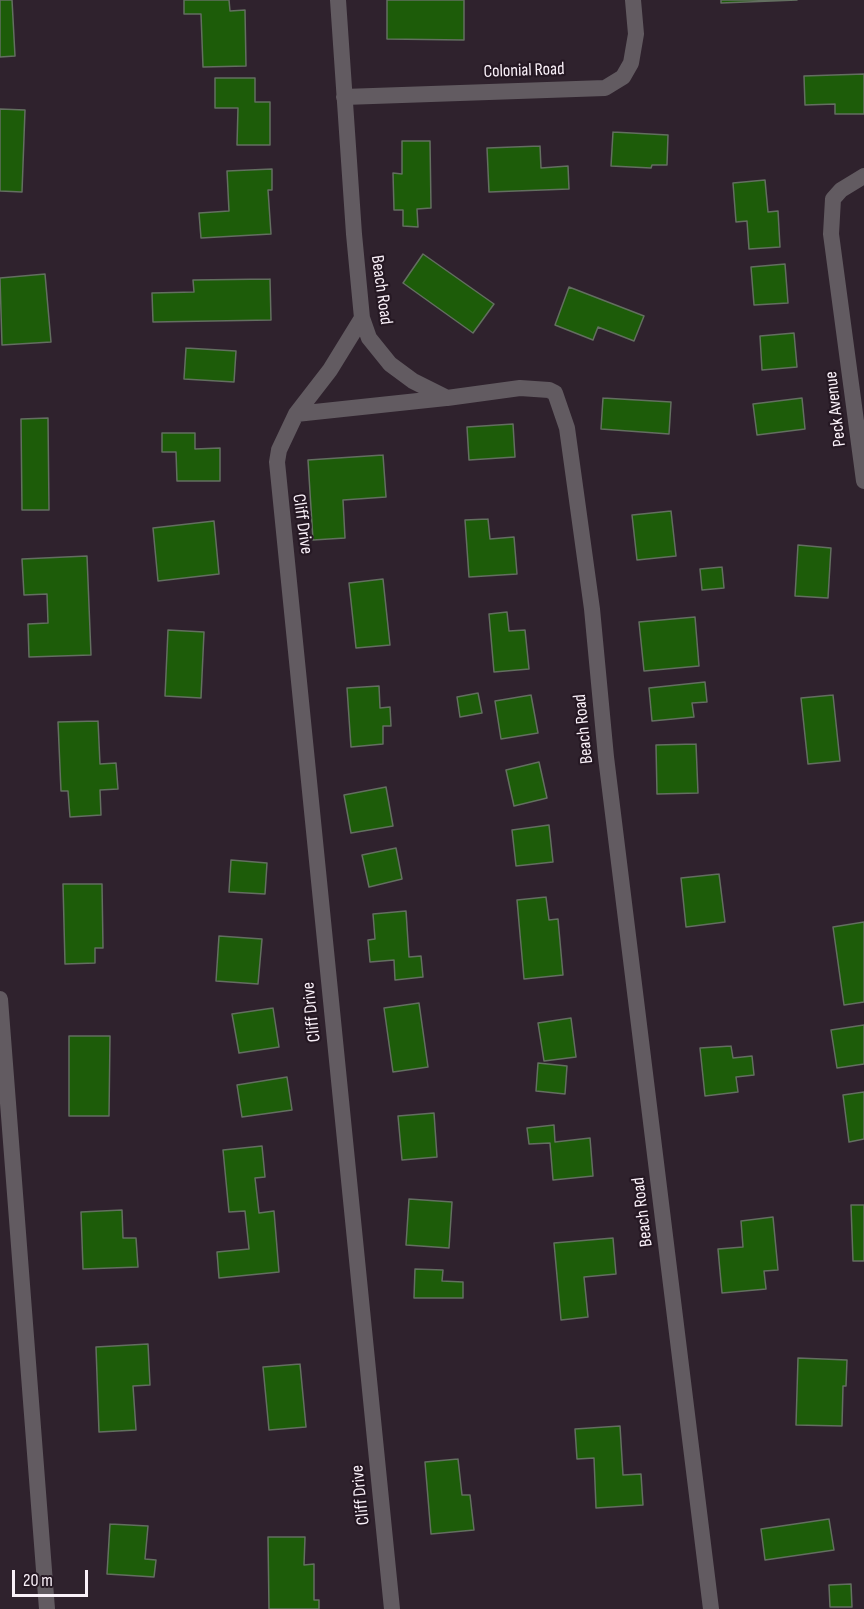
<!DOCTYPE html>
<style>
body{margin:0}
#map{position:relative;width:864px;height:1609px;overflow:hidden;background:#2f222d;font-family:"Sofia Sans Condensed",sans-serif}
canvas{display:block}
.scale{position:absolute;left:12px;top:1570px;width:76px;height:27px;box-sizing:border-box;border:3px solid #faf1f9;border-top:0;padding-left:8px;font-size:18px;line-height:21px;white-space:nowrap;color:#faf1f9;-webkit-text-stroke:4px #251823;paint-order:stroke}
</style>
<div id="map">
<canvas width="864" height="1609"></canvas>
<div class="scale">20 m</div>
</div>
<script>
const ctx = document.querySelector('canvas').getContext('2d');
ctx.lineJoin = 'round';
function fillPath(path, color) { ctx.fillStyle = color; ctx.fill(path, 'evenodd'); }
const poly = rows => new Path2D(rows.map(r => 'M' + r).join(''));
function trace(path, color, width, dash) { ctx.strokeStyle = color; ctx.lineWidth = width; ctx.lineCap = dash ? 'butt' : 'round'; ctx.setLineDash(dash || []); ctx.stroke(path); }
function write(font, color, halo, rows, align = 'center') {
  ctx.font = font + ' "Sofia Sans Condensed",sans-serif'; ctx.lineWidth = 4.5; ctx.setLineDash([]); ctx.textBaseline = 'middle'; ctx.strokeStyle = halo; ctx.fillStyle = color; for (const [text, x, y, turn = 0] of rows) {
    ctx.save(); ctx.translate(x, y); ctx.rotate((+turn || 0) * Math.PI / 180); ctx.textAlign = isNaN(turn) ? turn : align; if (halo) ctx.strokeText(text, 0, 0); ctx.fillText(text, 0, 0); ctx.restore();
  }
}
const building = poly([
 [0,0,12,0,15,56,0,57,0,0],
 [184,0,229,0,230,11,245,10,246,66,203,67,201,14,184,14,184,0],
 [387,0,464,0,464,40,387,39,387,0],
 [721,0,797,0,721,3,721,0],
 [864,74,864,114,835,114,835,104,805,105,804,76,864,74],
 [215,78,255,78,255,102,270,102,270,145,237,145,238,108,215,108,215,78],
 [0,109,25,110,22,192,0,191,0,109],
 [613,132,668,135,667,165,652,165,651,168,611,166,613,132],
 [402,141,430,141,431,208,417,209,418,227,403,226,403,210,394,210,393,173,402,174,402,141],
 [540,146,541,168,568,166,569,189,489,192,487,148,540,146],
 [272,169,272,190,268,190,271,234,201,238,199,213,229,211,227,171,272,169],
 [765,180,768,212,778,211,780,247,749,249,747,221,736,222,733,183,765,180],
 [423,254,494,304,473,333,403,283,423,254],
 [785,264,788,303,754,305,751,267,785,264],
 [45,274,51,342,2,345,0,278,45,274],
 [270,279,271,320,153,322,152,293,194,292,193,280,270,279],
 [569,287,644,316,634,341,598,327,593,340,555,325,569,287],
 [794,333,797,367,762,370,760,336,794,333],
 [186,348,236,351,234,382,184,379,186,348],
 [603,398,671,402,669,434,601,429,603,398],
 [802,398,805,429,757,435,753,404,802,398],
 [48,418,49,510,22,510,21,419,48,418],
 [513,424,515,457,469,460,467,427,513,424],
 [162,433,195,433,195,449,220,448,220,481,177,481,176,452,162,452,162,433],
 [383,455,386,497,343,500,345,538,313,540,308,460,383,455],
 [671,511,676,556,637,560,632,515,671,511],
 [488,519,490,539,514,537,517,574,469,577,465,520,488,519],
 [214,521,219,574,158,581,153,528,214,521],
 [798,545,831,548,828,598,795,596,798,545],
 [87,556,91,655,29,657,28,624,48,623,47,594,24,595,22,559,87,556],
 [722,567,724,588,702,590,700,569,722,567],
 [383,579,390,645,356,648,349,583,383,579],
 [507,612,509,631,525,630,529,669,494,672,489,614,507,612],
 [695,617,699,666,644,671,639,622,695,617],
 [168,630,204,632,201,698,165,696,168,630],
 [705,682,707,702,692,703,694,717,652,721,649,688,705,682],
 [379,686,380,708,390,707,391,726,383,726,383,744,351,747,347,688,379,686],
 [478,693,482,713,460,717,457,697,478,693],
 [531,695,538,733,501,739,495,701,531,695],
 [833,695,840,761,808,764,801,698,833,695],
 [98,721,100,764,116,763,118,789,100,790,101,815,70,817,68,791,61,791,58,722,98,721],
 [696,744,698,793,657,794,656,745,696,744],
 [539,762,547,798,514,806,506,770,539,762],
 [386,787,393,826,351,833,344,795,386,787],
 [549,825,553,862,516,866,512,830,549,825],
 [396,848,402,879,369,887,362,855,396,848],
 [231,860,267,863,265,894,229,892,231,860],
 [719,874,725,922,686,927,681,878,719,874],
 [63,884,102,884,103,948,95,948,95,963,65,964,63,884],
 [546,897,549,920,558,919,563,975,524,979,517,900,546,897],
 [406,911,409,957,421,956,423,977,395,980,394,960,370,962,368,940,375,939,373,914,406,911],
 [864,922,864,1002,844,1005,833,927,864,922],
 [219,936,262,939,258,984,216,981,219,936],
 [419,1003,428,1067,393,1072,384,1008,419,1003],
 [273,1008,279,1047,239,1053,232,1014,273,1008],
 [571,1018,576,1057,544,1061,538,1023,571,1018],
 [864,1025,864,1064,837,1068,831,1030,864,1025],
 [69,1036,110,1036,109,1116,69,1116,69,1036],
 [731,1046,733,1058,752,1056,754,1075,736,1077,738,1092,705,1096,700,1048,731,1046],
 [538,1063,567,1066,565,1094,536,1091,538,1063],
 [287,1077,292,1110,242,1117,237,1085,287,1077],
 [864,1092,864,1139,849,1142,843,1095,864,1092],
 [434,1113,437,1157,402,1160,398,1116,434,1113],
 [554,1125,555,1142,590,1138,593,1176,553,1180,550,1143,529,1144,527,1128,554,1125],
 [262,1146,265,1177,255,1178,259,1213,274,1211,279,1272,219,1278,217,1252,249,1249,245,1211,229,1212,223,1150,262,1146],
 [409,1199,452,1202,449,1248,406,1245,409,1199],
 [851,1205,864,1205,864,1261,853,1261,851,1205],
 [122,1210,123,1238,136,1238,138,1267,83,1269,81,1212,122,1210],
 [773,1217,778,1270,764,1271,766,1289,722,1293,718,1249,743,1247,741,1221,773,1217],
 [613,1238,616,1274,584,1277,588,1317,561,1320,554,1243,613,1238],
 [415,1269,443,1270,442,1281,463,1282,463,1298,414,1298,415,1269],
 [148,1344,150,1385,133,1386,136,1430,99,1432,96,1347,148,1344],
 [798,1358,847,1360,846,1386,843,1386,842,1426,796,1425,798,1358],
 [300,1364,306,1427,269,1430,263,1367,300,1364],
 [620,1426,623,1475,641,1474,643,1505,596,1508,594,1458,577,1459,575,1429,620,1426],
 [458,1459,462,1495,470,1495,474,1530,431,1534,425,1462,458,1459],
 [829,1519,834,1550,765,1560,761,1529,829,1519],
 [110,1524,148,1526,145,1559,156,1560,154,1577,107,1574,110,1524],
 [268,1537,305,1537,304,1565,314,1564,314,1600,319,1600,319,1609,269,1609,268,1537],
 [851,1584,852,1607,830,1607,829,1585,851,1584]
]);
const minor = poly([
 [338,0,354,234,362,318,369,338,390,364,413,381,447,398,520,388,549,390,555,393,567,428,592,609,606,757,711,1609],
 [344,97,605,88,623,77,631,63,636,34,633,0],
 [864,176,841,190,833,199,831,234,864,481],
 [362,318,330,370,296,414,279,450,277,462,392,1609],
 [296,414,446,398],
 [0,999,47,1609]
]);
const streetNames = [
 ["Colonial Road",524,71,-2],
 ["Beach Road",381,290,82],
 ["Peck Avenue",836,409,-97],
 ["Cliff Drive",302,524,82],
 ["Beach Road",584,729,-96],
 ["Cliff Drive",312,1012,-96],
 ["Beach Road",643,1212,-97],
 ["Cliff Drive",361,1495,-96]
];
fillPath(building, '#1d5c09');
trace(building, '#636f60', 1.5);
trace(minor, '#625b61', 16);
write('18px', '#faf1f9', '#251823', streetNames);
</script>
